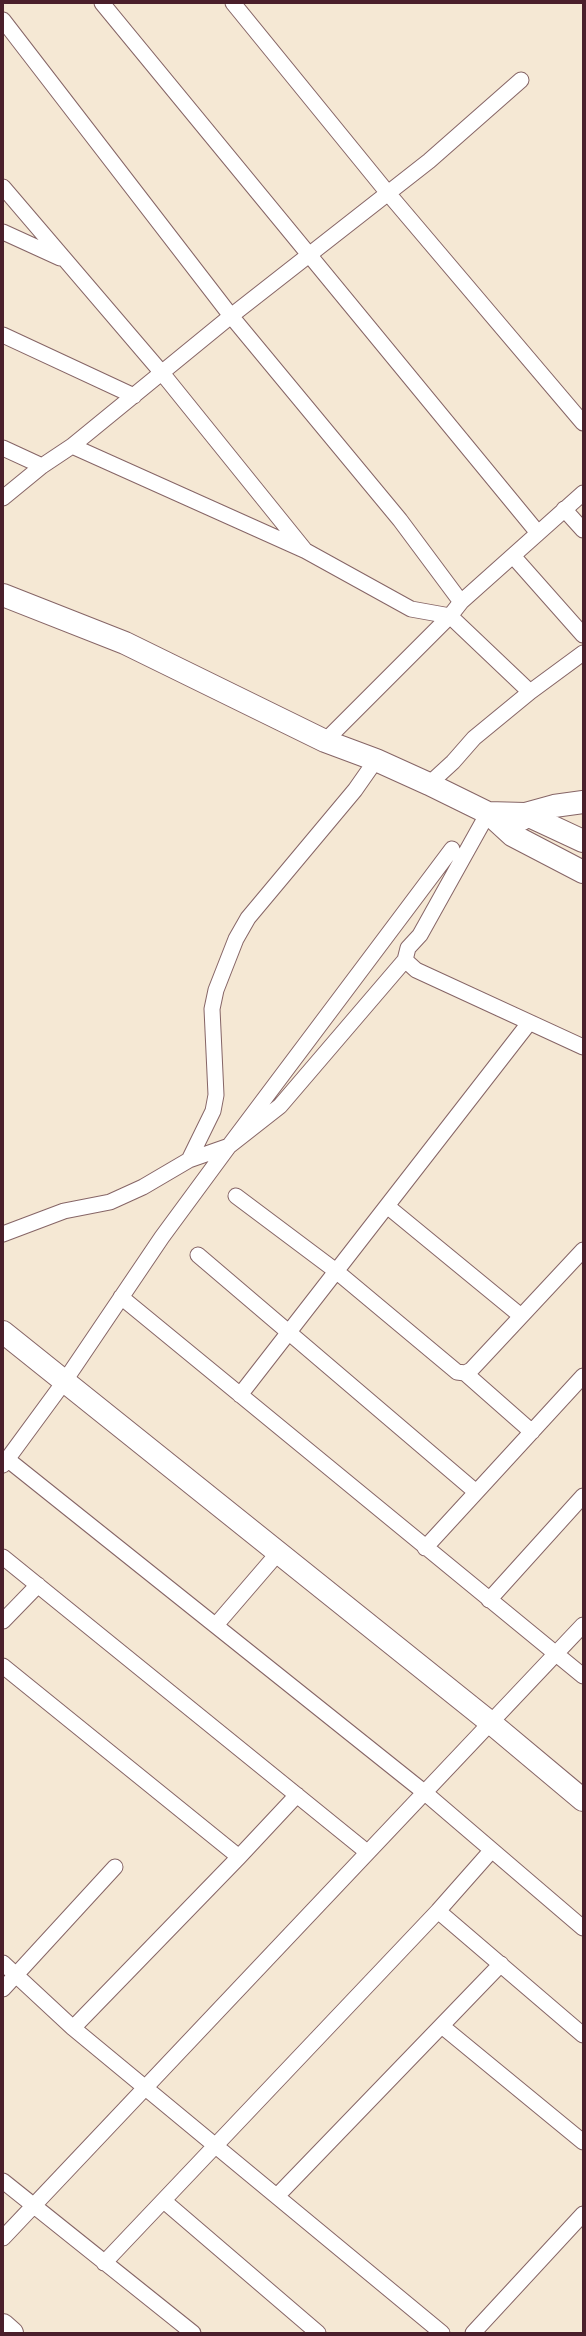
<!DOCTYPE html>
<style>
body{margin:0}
#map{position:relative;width:586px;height:2336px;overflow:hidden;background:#f5e8d4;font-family:"IM FELL Great Primer",serif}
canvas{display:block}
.frame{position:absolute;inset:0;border:4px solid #4a1f2b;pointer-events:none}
</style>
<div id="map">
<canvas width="586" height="2336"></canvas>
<div class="frame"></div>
</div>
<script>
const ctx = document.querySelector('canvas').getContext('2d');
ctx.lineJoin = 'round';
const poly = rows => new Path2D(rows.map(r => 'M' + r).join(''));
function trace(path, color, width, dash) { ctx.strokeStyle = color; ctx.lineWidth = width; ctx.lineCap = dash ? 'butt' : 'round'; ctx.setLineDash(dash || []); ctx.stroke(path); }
const street = poly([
 [102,3,538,533],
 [233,3,387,192,583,423],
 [3,20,231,316,400,520,461,602],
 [3,187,162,373,304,549],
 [3,232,60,258],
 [3,335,134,396],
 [72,446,306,551,411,609,450,616,530,692],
 [3,448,42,466],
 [3,498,42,466,72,446,231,316,429,161,521,80],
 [564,509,583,530],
 [513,556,583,635],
 [325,741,450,616,461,602,583,493],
 [429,784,453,762,474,738,530,692,583,653],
 [488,813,420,935,408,948,405,960,416,970,583,1047],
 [189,1160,213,1111,216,1095,212,1009,216,990,236,939,248,918,355,790,376,760],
 [236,1196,336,1271,457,1372,465,1373,471,1370,583,1250],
 [387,1206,521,1316],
 [3,1234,64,1211,110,1202,143,1187,189,1160,229,1146,280,1106,405,960],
 [198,1255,476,1492],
 [121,1297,583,1676],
 [465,1373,532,1432],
 [240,1395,529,1023],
 [7,1459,424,1792,583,1928],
 [3,1465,64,1382,162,1237,229,1146,452,849],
 [425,1548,583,1376],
 [3,1557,367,1852],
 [489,1600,583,1496],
 [3,1621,38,1585],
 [216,1625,278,1553],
 [3,1666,239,1857],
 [438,1911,583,2035],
 [3,1963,73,2028,442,2333],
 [3,1989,115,1867],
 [443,2027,583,2142],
 [73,2028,239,1857,297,1795],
 [3,2181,193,2333],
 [277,2196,501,1964],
 [164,2201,318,2333],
 [3,2238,583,1625],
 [104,2263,438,1911,491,1851],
 [473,2333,583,2214]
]);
const secondary = poly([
 [3,595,125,643,325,741,376,760,429,784,488,813,512,835,583,872],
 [488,813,525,814,583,841],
 [522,819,525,814,554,806,583,802],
 [3,1332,491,1723,583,1800],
 [3,2325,12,2333]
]);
trace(street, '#866566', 17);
trace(secondary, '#866566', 24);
trace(street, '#fff', 15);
trace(secondary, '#fff', 22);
</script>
